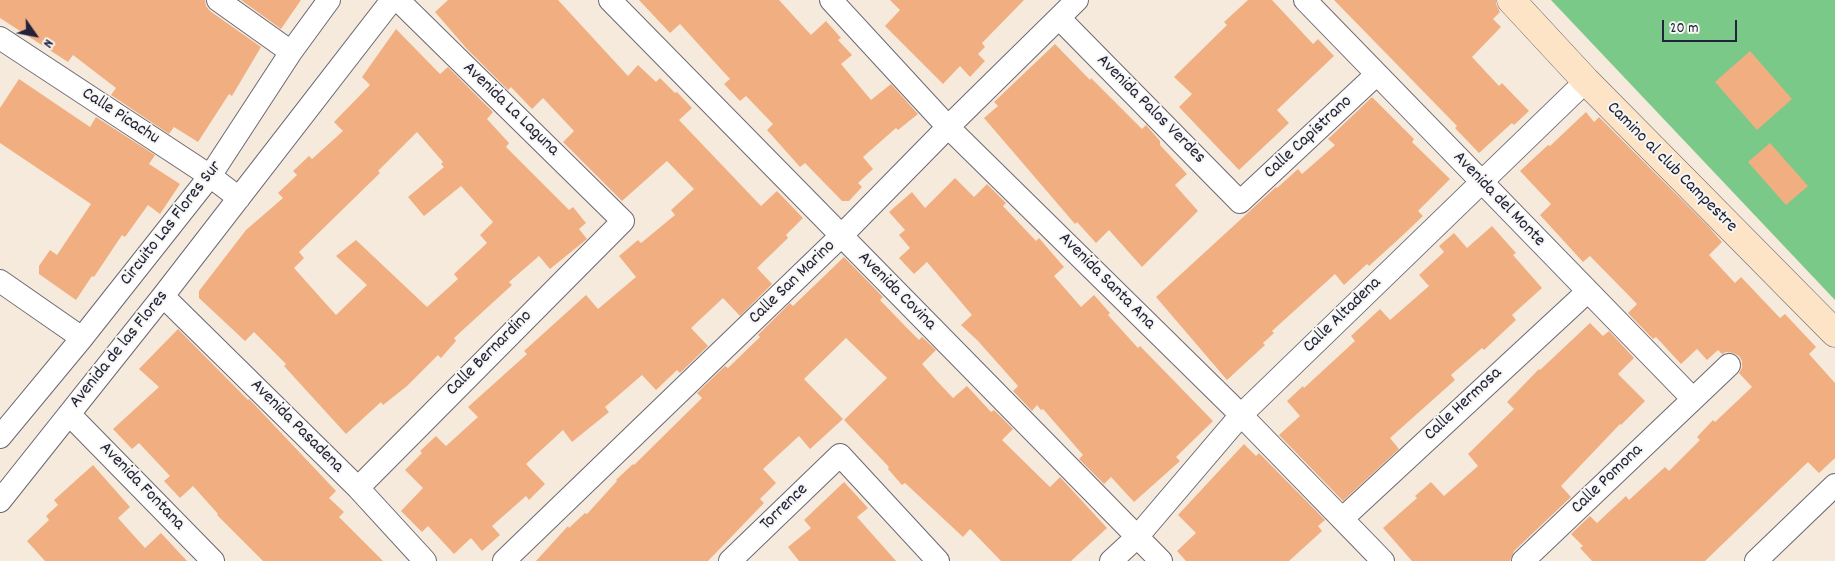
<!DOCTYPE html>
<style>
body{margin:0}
#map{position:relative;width:1835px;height:561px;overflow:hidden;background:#f5eadc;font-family:Dekko,sans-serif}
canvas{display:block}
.north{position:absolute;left:10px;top:10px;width:50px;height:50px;-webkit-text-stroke:4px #f6f6f2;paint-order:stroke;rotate:123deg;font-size:14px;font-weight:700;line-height:20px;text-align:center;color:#22223b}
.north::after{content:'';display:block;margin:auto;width:18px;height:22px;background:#22223b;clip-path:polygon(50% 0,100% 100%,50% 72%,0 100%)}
.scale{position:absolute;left:1662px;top:20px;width:75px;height:22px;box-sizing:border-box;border:2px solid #22223b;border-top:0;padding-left:6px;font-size:15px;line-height:18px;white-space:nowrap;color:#22223b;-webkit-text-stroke:4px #f6f6f2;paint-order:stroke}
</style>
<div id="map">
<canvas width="1835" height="561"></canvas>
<div class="north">N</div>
<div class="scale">20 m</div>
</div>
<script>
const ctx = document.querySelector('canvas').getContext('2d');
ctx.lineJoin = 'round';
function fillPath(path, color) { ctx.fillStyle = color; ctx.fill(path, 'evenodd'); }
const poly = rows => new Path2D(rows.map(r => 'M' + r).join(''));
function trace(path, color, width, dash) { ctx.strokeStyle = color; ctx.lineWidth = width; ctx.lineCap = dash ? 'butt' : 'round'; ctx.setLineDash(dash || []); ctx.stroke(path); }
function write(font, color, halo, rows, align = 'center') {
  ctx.font = font + ' Dekko,sans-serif'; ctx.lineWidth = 4; ctx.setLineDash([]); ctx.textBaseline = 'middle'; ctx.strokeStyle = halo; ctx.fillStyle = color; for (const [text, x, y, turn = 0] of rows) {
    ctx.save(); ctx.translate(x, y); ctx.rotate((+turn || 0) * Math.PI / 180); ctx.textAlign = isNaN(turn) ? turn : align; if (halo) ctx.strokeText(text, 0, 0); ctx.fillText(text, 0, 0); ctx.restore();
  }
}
const green = poly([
 [1551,0,1835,0,1835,300]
]);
const building = poly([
 [0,0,205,0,206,6,210,11,261,47,232,96,229,94,198,142,174,127,169,134,111,95,116,88,73,55,68,62,0,18],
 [241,0,301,0,281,29],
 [448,0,558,0,628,76,638,65,656,82,660,78,675,93,677,92,692,108,679,120,761,206,777,191,803,218,786,235,788,238,757,268,772,284,740,316,723,298,691,328,708,346,680,373,677,370,656,390,642,375,605,407,609,412,572,442,563,430,526,464,545,484,529,500,526,496,492,526,500,535,482,551,471,538,454,554,428,526,422,532,401,511,423,488,405,470,422,453,420,451,436,436,446,446,478,417,468,407,527,354,524,351,586,295,598,309,636,277,619,256,638,240,641,243,675,215,671,210,694,189,667,161,622,201,563,142,574,131,543,98,532,109,511,87,508,90,467,49,435,12],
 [639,0,779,0,811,35,826,21,841,38,838,40,852,55,841,64,871,100,891,84,918,114,898,130,896,128,863,157,873,169,858,183,862,187,849,201,842,201,805,163,800,167,767,130,773,124,746,96,740,101,724,84,730,79,680,24,670,33],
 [890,0,1024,0,982,43,985,47,978,54,985,61,970,77,960,66,943,84,885,26,900,10],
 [1248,0,1272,0,1313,44,1318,39,1334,56,1277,110,1289,123,1239,170,1179,107,1192,94,1174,77,1227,25,1224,22],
 [1334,0,1496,0,1496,4,1500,12,1493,19,1501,27,1472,57,1499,86,1502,83,1529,111,1514,125,1512,123,1479,153,1455,128,1457,126],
 [396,29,440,74,448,67,493,112,487,119,509,143,506,147,569,210,573,207,586,223,579,229,587,239,550,269,539,256,509,282,512,285,454,338,456,341,441,358,438,355,407,386,383,405,381,402,346,434,284,366,286,364,254,332,245,341,199,298,199,291,246,230,283,198,278,193,297,175,293,171,309,156,312,159,343,131,334,122,370,85,362,77],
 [417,132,443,162,441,164,444,167,408,197,424,216,461,186,493,222,480,235,487,243,454,274,458,279,427,307,356,240,336,256,367,285,336,315,294,268,304,258,299,252,380,173,378,171],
 [1055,44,1090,80,1091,78,1142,129,1146,125,1160,141,1160,145,1187,174,1175,185,1198,211,1142,267,1109,230,1096,243,1077,222,1075,224,984,118,998,106,994,102],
 [1750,51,1792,99,1757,130,1715,82],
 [19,79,90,127,96,117,155,155,149,164,180,184,160,214,148,205,125,237,122,235,94,277,92,276,76,300,39,274,39,266,50,250,57,255,91,204,0,143,0,108],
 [1372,97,1414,139,1412,142,1450,179,1418,211,1423,216,1403,235,1369,266,1367,264,1344,285,1335,274,1272,331,1274,333,1263,343,1265,345,1227,380,1156,297,1276,187,1277,188,1298,169,1302,174,1335,145,1328,139],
 [1586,112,1594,122,1599,117,1708,226,1722,242,1709,255,1735,283,1741,277,1780,318,1785,314,1816,347,1809,354,1835,383,1835,458,1819,473,1808,462,1705,561,1592,561,1580,548,1583,546,1571,534,1590,516,1597,523,1626,496,1629,500,1665,467,1669,471,1700,440,1697,437,1713,420,1715,422,1752,387,1739,373,1742,368,1742,361,1739,356,1733,353,1726,352,1722,354,1718,350,1707,360,1697,349,1681,364,1656,337,1653,339,1628,313,1637,304,1590,256,1583,262,1540,215,1551,204,1520,171,1548,145,1550,146],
 [1770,143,1808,186,1786,205,1748,162],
 [955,178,974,197,987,184,1006,203,1003,206,1036,241,1039,238,1064,267,1054,276,1081,307,1094,295,1110,313,1108,315,1138,348,1140,346,1213,421,1176,457,1180,461,1134,502,1111,477,1104,484,1079,459,1083,455,1043,409,1041,410,1037,405,1032,411,1013,391,1018,386,978,341,961,325,972,315,927,262,914,274,899,258,910,248,899,235,905,230,889,212,912,192,925,208],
 [1492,226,1516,253,1513,255,1542,288,1512,315,1516,320,1501,334,1484,350,1482,348,1451,375,1455,380,1390,438,1399,449,1343,501,1279,435,1300,416,1287,401,1303,386,1304,388,1355,341,1351,336,1380,309,1390,320,1429,286,1419,275,1444,252,1439,246,1454,233,1467,248],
 [844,257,883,297,880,300,905,326,919,340,922,337,936,350,922,364,937,381,953,398,967,386,991,412,994,410,1013,429,1002,440,1050,487,1060,477,1107,528,1071,561,1001,561,970,529,963,537,905,483,902,485,888,469,889,467,844,420,887,378,846,338,804,379,843,419,810,449,799,436,763,469,776,483,760,499,764,503,708,561,536,561,568,526,569,528,585,513,587,514,617,481,616,480,633,464,634,465,702,398,697,393,725,366,728,368,760,337,758,335,790,303,793,306],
 [1590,323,1603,336,1609,331,1634,358,1618,374,1645,401,1621,425,1620,424,1561,486,1571,497,1514,551,1510,561,1412,561,1383,528,1417,498,1415,496,1431,482,1444,496,1478,466,1468,454,1514,409,1507,402,1539,369,1540,370],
 [178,329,248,400,249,399,253,403,336,491,329,498,344,512,339,517,383,561,263,561,217,515,218,514,193,486,180,498,164,481,170,476,139,443,132,449,113,429,159,387,139,369],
 [1244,444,1256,456,1259,453,1325,520,1318,526,1322,531,1289,561,1186,561,1177,551,1196,533,1178,515],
 [93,465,130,507,118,518,145,548,161,533,187,561,45,561,27,541,49,520,46,516,58,505,54,500],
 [844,482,868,508,857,517,896,561,799,561,788,547,811,528,804,520]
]);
const street = poly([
 [218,0,291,52],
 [610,0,1161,561],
 [831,0,948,127,1241,415,1383,561],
 [1305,0,1693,399],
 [1059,18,1240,202,1377,74],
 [0,38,210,176,239,198],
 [0,281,82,338],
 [163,296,358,488,425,561],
 [69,414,213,561],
 [0,437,82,338,210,176,291,52,329,0],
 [358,488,623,221,398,0],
 [0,501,163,296,392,0],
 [1342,519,1587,292],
 [504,561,841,236,948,127,1077,0],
 [730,561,840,455,938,561],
 [1111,561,1137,537,1241,415,1586,81],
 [1523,561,1729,365],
 [1756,561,1835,485]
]);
const secondary = poly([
 [1511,0,1586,81,1835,333]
]);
const streetNames = [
 ["Avenida La Laguna",510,110,44],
 ["Avenida Palos Verdes",1150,110,45],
 ["Calle Picachu",120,117,33],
 ["Calle Capistrano",1309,138,-43],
 ["Camino al club Campestre",1671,168,45],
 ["Avenida del Monte",1498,200,46],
 ["Circuito Las Flores Sur",172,224,-52],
 ["Avenida Santa Ana",1106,282,45],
 ["Calle San Marino",793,283,-44],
 ["Avenida Covina",896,292,45],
 ["Calle Altadena",1343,316,-44],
 ["Avenida de las Flores",120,350,-51],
 ["Calle Bernardino",490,354,-45],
 ["Calle Hermosa",1464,405,-43],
 ["Avenida Pasadena",296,427,45],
 ["Calle Pomona",1608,480,-44],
 ["Avenida Fontana",141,487,46],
 ["Torrence",785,508,-44]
];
fillPath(green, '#7ac988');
fillPath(building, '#f1af81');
trace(street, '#6c6873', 24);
trace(secondary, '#6c6873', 29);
trace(street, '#fff', 22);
trace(secondary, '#fee4c6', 28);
write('18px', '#22223b', '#f6f6f2', streetNames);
</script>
